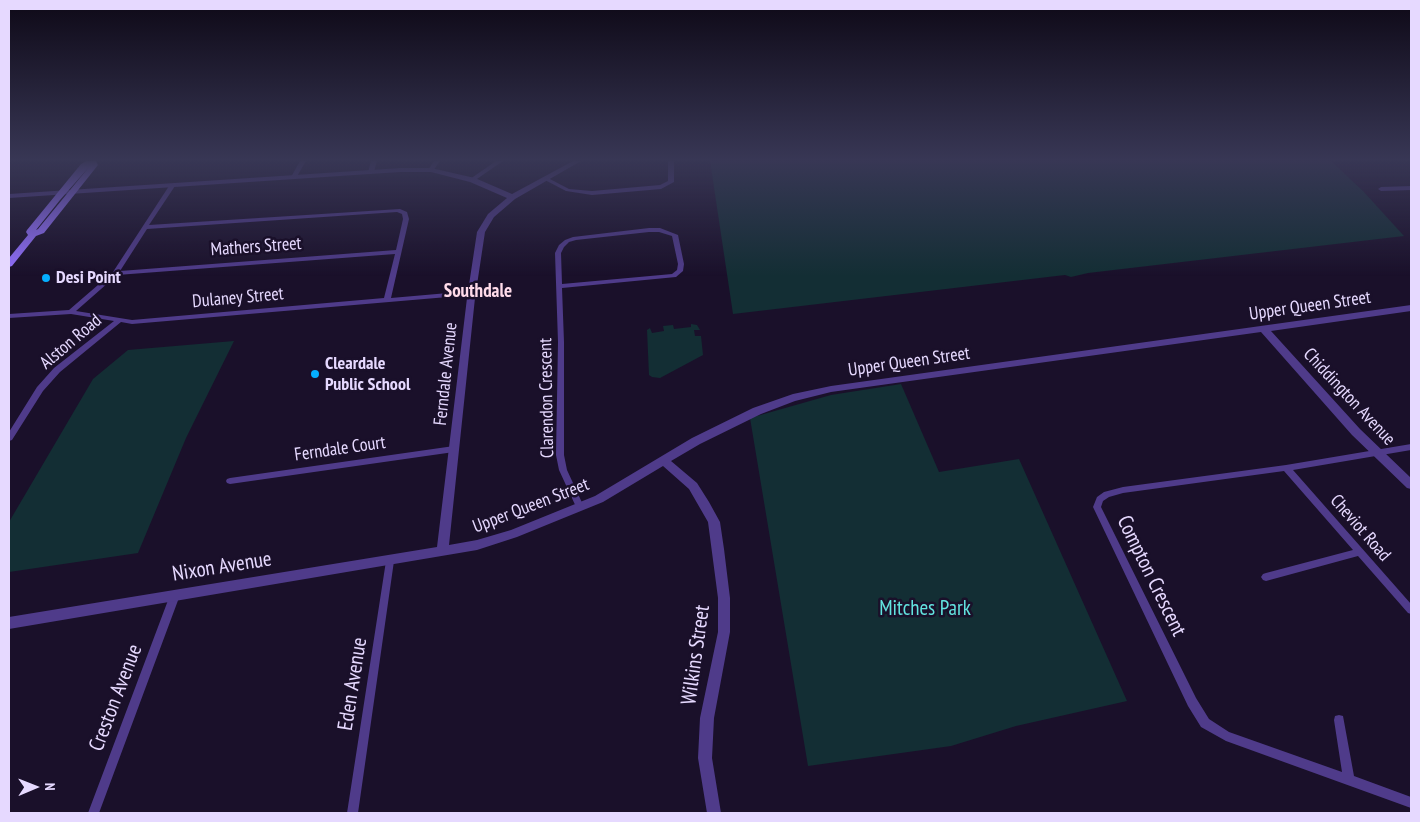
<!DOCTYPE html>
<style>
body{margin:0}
#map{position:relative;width:1420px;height:822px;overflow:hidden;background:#1a102a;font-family:"PT Sans Narrow",sans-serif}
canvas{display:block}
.frame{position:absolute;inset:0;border:10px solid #e6d9ff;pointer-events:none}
.north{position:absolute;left:10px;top:762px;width:50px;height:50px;-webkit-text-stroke:4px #1a102a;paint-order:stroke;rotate:89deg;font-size:14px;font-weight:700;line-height:20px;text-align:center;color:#e6d9ff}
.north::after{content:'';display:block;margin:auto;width:18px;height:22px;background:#e6d9ff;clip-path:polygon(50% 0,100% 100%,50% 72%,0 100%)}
</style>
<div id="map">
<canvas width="1420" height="822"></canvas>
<div class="frame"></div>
<div class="north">N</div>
</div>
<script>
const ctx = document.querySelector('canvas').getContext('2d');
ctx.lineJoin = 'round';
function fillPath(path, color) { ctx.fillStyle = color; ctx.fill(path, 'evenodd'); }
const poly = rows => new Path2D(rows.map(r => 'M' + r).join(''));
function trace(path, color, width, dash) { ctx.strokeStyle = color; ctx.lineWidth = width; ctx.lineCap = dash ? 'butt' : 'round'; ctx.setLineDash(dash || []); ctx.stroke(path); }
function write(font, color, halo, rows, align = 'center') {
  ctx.font = font + ' "PT Sans Narrow",sans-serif'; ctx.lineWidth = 5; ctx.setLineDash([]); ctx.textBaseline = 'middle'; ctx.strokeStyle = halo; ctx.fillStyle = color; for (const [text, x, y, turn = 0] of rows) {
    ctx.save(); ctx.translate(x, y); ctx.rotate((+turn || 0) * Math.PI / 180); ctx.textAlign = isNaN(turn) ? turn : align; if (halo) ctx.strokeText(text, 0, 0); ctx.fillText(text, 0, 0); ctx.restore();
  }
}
const green = poly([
 [710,161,1331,161,1363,191,1404,236,1088,273,1071,277,1065,275,733,314],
 [691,324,697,325,700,330,694,330,695,336,701,336,703,355,660,378,652,377,649,375,647,330,650,328,652,333,664,331,663,326,673,325,674,329,691,327],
 [234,341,186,438,138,553,9,572,9,522,93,379,128,350],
 [901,384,939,472,1019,459,1127,701,1016,726,951,746,808,766,750,418,831,395]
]);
const minor = poly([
 [300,161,306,161,296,178,292,178,291,177,300,161],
 [371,161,377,161,374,172,371,174,368,172,371,161],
 [434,161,440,161,433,171,429,171,428,170,434,161],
 [496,161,503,161,474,181,470,181,470,179,496,161],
 [668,161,674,161,674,182,661,189,592,195,566,191,543,179,548,178,569,189,592,191,660,185,668,181,668,161],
 [172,184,175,186,149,225,400,209,407,212,409,219,391,298,471,291,474,293,471,295,132,324,121,322,60,372,43,391,12,440,9,441,9,432,37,387,54,368,114,321,71,314,9,318,9,314,69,310,113,272,169,186,172,184],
 [397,212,402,214,403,219,396,250,120,271,147,229,397,212],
 [395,254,384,298,132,320,76,311,117,275,395,254],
 [1411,186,1411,190,1381,191,1378,189,1381,187,1411,186],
 [649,228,660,228,678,235,684,264,683,271,676,277,562,288,564,342,564,455,567,470,584,507,583,509,580,510,577,509,559,470,556,455,558,342,555,253,559,245,565,240,573,237,649,228],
 [649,232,659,232,672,236,678,264,677,270,672,274,562,284,561,253,564,247,569,242,576,240,649,232],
 [1411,444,1411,450,1293,470,1411,604,1411,614,1408,613,1358,556,1266,581,1263,580,1261,577,1263,574,1266,573,1353,550,1284,471,1123,493,1109,497,1103,501,1101,507,1196,698,1209,719,1229,732,1342,772,1334,720,1335,716,1339,715,1343,716,1354,776,1411,797,1411,808,1226,741,1201,727,1188,706,1093,507,1097,497,1104,492,1123,487,1286,465,1411,444],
 [454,446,457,447,458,449,457,451,454,452,230,484,227,483,226,481,227,479,230,478,454,446],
 [390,557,393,558,394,561,358,813,347,813,386,561,387,558,390,557],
 [175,591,178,592,180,595,99,813,88,813,170,595,172,592,175,591]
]);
const tertiary = poly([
 [573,161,581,161,515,199,494,217,485,232,475,298,449,545,477,540,511,530,595,496,692,438,753,408,793,394,831,386,1411,305,1411,311,1271,331,1360,429,1411,478,1411,489,1407,488,1352,435,1261,332,831,392,795,401,761,414,700,444,671,461,697,483,709,502,720,522,724,549,730,598,730,632,714,718,712,758,721,813,707,813,698,758,700,718,718,632,718,598,708,522,689,489,663,466,603,502,517,537,477,550,9,629,9,617,437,547,467,298,477,232,488,214,507,198,470,182,431,172,400,172,9,198,9,194,400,168,431,168,475,178,512,194,573,161]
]);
const secondary = poly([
 [86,161,96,161,98,165,44,233,36,236,12,266,9,267,9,258,28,235,26,232,27,230,81,164,86,161],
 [89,167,38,229,36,230,60,200,89,167]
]);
const markers = [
 [46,278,5,"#05afff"],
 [315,374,5,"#05afff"]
];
const streetNames = [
 ["Mathers Street",256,247,-4],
 ["Dulaney Street",238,298,-5],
 ["Upper Queen Street",1310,306,-8],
 ["Alston Road",71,342,-40],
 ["Upper Queen Street",909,362,-8],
 ["Ferndale Avenue",446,374,-84],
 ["Chiddington Avenue",1349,397,47],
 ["Clarendon Crescent",547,398,-91],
 ["Ferndale Court",340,449,-8],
 ["Upper Queen Street",531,506,-21],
 ["Cheviot Road",1360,528,49]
];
const poiNames = [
 ["Desi Point",56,278],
 ["Cleardale",325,364],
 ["Public School",325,385]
];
const neighbourhoodNames = [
 ["Southdale",478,292]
];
const nearStreetnames = [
 ["Nixon Avenue",222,567,-9],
 ["Compton Crescent",1151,576,64],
 ["Wilkins Street",696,655,-82],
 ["Eden Avenue",353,684,-81],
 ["Creston Avenue",116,698,-69]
];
const nearParknames = [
 ["Mitches Park",925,609]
];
fillPath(green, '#132e34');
fillPath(minor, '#4f3b8a');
fillPath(tertiary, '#4f3b8a');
fillPath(secondary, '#9370ff');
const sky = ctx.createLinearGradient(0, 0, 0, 276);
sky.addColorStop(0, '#0e0917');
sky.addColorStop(0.58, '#383755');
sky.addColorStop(1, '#38375500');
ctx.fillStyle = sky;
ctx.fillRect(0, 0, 1420, 276);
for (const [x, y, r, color] of markers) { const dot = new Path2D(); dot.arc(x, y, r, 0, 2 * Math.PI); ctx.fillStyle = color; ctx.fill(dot); trace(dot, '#1a102a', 2); }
write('18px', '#e6d9ff', '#1a102a', streetNames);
write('bold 18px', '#e6d9ff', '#1a102a', poiNames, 'left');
write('bold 19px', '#ffdbea', '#1a102a', neighbourhoodNames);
write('21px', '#e6d9ff', '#1a102a', nearStreetnames);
write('21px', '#62e3df', '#1a102a', nearParknames);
</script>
